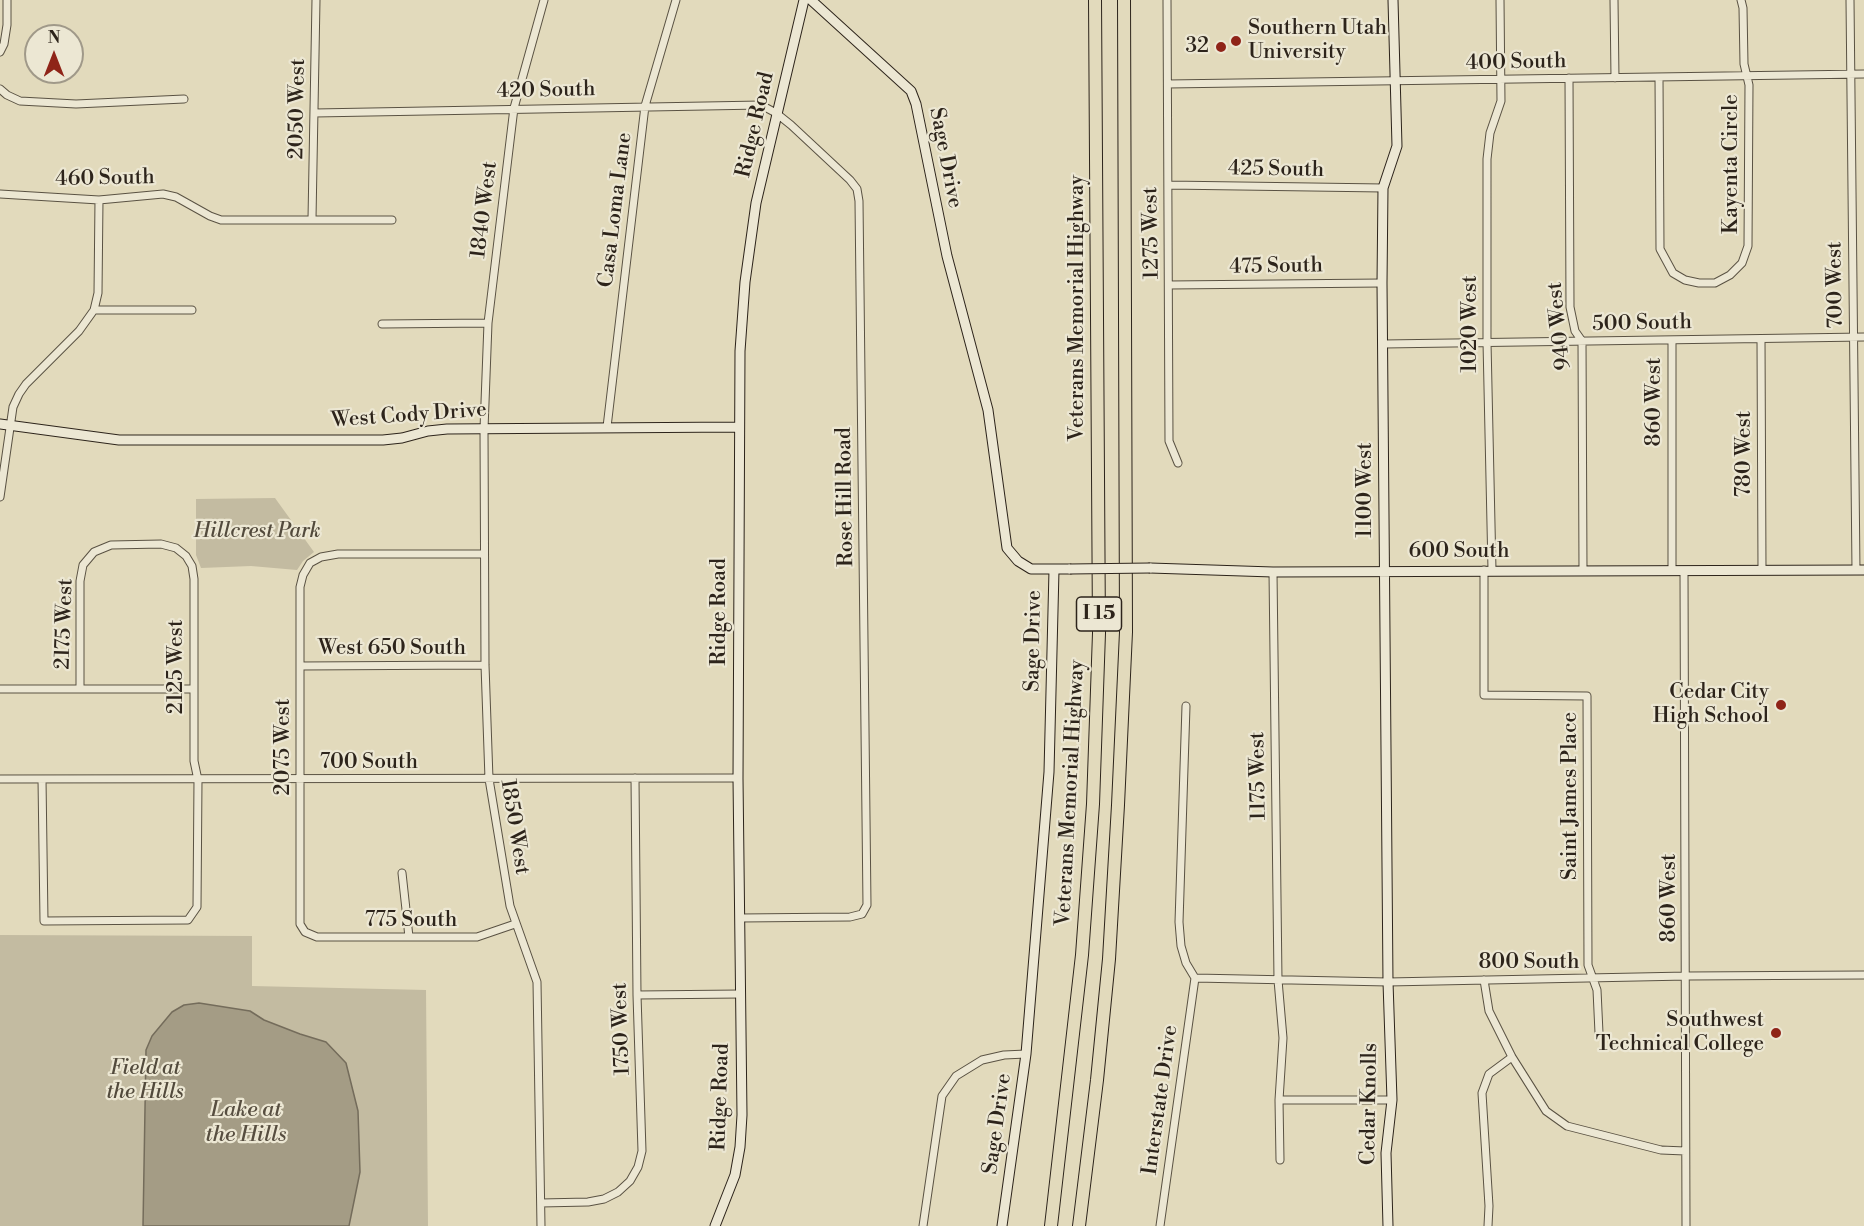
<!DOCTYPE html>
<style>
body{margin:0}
#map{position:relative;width:1864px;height:1226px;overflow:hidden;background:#e2dabc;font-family:"Libre Bodoni",serif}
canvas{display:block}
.north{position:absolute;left:24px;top:24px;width:60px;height:60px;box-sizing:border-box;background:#ece7d3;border:2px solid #a09989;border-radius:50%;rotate:0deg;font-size:16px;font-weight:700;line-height:24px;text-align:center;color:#2d241b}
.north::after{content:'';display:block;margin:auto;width:21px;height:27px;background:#8f2418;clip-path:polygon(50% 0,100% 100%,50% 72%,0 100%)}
</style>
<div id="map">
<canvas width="1864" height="1226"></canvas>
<div class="north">N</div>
</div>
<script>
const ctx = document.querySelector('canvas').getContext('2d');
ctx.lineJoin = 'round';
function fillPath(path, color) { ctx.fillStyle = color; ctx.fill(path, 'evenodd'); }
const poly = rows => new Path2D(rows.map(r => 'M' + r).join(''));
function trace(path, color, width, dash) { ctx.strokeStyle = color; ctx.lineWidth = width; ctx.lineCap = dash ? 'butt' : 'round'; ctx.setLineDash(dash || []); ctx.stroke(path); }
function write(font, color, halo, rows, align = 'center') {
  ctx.font = font + ' "Libre Bodoni",serif'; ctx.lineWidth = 4.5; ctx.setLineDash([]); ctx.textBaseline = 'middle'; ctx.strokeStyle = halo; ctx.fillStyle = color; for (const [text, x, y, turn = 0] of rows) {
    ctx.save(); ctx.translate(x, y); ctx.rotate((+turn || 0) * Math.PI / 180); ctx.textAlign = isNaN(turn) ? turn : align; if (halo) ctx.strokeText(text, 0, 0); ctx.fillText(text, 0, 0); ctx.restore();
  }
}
const green = poly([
 [275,498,314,552,303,561,297,570,251,566,201,568,196,555,196,499],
 [0,935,252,936,252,986,426,990,428,1226,0,1226]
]);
const water = poly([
 [199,1003,250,1011,264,1020,300,1034,326,1042,346,1063,358,1111,360,1172,349,1226,143,1226,146,1050,152,1036,172,1012,184,1005,199,1003]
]);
const street = poly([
 [1167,0,1169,441,1178,463],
 [1614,0,1615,78],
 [1850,0,1856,570],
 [0,52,4,44,7,25,7,0],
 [1659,77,1660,249,1673,273,1685,280,1699,283,1715,283,1730,275,1742,263,1748,246,1749,85,1744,64,1743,8,1741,0],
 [1569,78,1570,307,1575,331,1582,341,1583,571],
 [1168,84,1864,74],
 [0,89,7,95,20,101,76,104,184,99],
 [315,113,761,105,776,113,791,125,850,180,857,189,859,201,867,905,862,914,850,917,740,918],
 [1168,185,1383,188],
 [0,194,99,200,163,194,176,197,210,216,221,220,392,220],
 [312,219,316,0],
 [1169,285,1382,283],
 [94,310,192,310],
 [382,324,488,323],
 [1761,339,1762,570],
 [1384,344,1864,337],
 [607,427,645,106,676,0],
 [0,497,13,407,19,394,26,384,79,331,94,310,98,293,99,200],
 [484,554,338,554,321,557,310,563,303,575,300,587,300,924,305,932,317,937,477,937,515,924],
 [1484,570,1484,695,1587,696,1588,965,1597,990,1599,1033],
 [1492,570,1487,342,1487,159,1490,133,1501,101,1500,0],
 [1672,571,1672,340],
 [1684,571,1686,1226],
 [1273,572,1278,980,1283,1038,1279,1100,1280,1160],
 [300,666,485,665],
 [0,689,194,689],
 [1186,706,1179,922,1181,946,1186,963,1195,978],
 [0,779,738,778],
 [42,779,44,921,188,920,197,907,198,780,194,761,194,579,192,566,186,556,176,548,161,544,111,545,94,552,83,565,80,581,80,689],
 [402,873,409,937],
 [1195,978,1388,982,1687,976,1864,975],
 [1484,980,1489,1011,1512,1057,1546,1111,1567,1126,1661,1150,1685,1151],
 [637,995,741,994],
 [1279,1100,1392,1100],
 [541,1203,588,1202,604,1199,618,1192,630,1181,638,1167,642,1151,637,995,635,778],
 [541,1226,537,982,510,906,489,779,485,665,484,429,488,323,514,108,544,0],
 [923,1226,942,1096,956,1076,982,1060,1004,1055,1026,1054],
 [1160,1226,1195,978],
 [1488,1226,1489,1206,1482,1093,1489,1074,1512,1057]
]);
const secondary = poly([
 [811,0,911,91,916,104,947,256,988,410,1007,548,1018,561,1031,569,1070,569],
 [0,424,119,440,383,440,402,438,428,431,447,429,738,427],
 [1150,568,1273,572,1864,570],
 [715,1226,735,1175,740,1147,742,1115,738,778,740,351,745,282,756,203,804,0],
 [1002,1226,1026,1054,1049,772,1054,570],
 [1388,1226,1386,1153,1392,1100,1388,982,1382,283,1383,188,1397,146,1393,0]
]);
const highway = poly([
 [1051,1226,1082,955,1093,804,1099,633,1095,0],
 [1079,1226,1097,1080,1109,959,1118,805,1126,632,1124,0]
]);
const secondaryBridge = poly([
 [1070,569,1150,568]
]);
const markers = [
 [1236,41,6,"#8f2418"],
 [1221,47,6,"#8f2418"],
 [1781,705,6,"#8f2418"],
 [1776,1033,6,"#8f2418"]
];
const shields = [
 [1099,614,45]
];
const shieldNames = [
 ["I 15",1099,614]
];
const poiNames = [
 ["Southern Utah",1248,29,"left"],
 ["University",1248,53,"left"],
 ["32",1209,47],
 ["Cedar City",1769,693],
 ["High School",1769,717],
 ["Southwest",1764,1021],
 ["Technical College",1764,1045]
];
const streetNames = [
 ["400 South",1516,63,-1],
 ["420 South",546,91,-1],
 ["2050 West",298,109,-89],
 ["Ridge Road",756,125,-77],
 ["Sage Drive",945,158,79],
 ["Kayenta Circle",1732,164,-90],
 ["425 South",1276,170,1],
 ["460 South",105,179,-1],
 ["1840 West",485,210,-83],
 ["Casa Loma Lane",616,210,-83],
 ["1275 West",1152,233,-91],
 ["475 South",1276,267,-1],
 ["700 West",1836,285,-91],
 ["Veterans Memorial Highway",1078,308,-90],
 ["1020 West",1471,324,-90],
 ["500 South",1642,324,-1],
 ["940 West",1560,326,-96],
 ["860 West",1655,402,-90],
 ["West Cody Drive",409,416,-4],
 ["780 West",1745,454,-90],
 ["1100 West",1366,490,-90],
 ["Rose Hill Road",846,497,-91],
 ["600 South",1459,552],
 ["Ridge Road",720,612,-90],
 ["2175 West",65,624,-88],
 ["Sage Drive",1034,641,-89],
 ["West 650 South",392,649],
 ["2125 West",177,667,-90],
 ["2075 West",284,747,-90],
 ["700 South",369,763],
 ["1175 West",1259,776,-91],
 ["Veterans Memorial Highway",1071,793,-87],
 ["Saint James Place",1571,796,-90],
 ["1850 West",514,827,81],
 ["860 West",1670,898,-90],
 ["775 South",411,921],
 ["800 South",1529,963],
 ["1750 West",622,1029,-92],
 ["Ridge Road",721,1097,-88],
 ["Interstate Drive",1161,1100,-82],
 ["Cedar Knolls",1370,1104,-89],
 ["Sage Drive",998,1124,-82]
];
const parkNames = [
 ["Hillcrest Park",257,532],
 ["Field at",145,1069],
 ["the Hills",145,1093]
];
const waterNames = [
 ["Lake at",246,1111],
 ["the Hills",246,1136]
];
fillPath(green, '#c3bba1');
fillPath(water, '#a49c85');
trace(water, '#746c5b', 1.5);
trace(street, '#5a5243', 9);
trace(secondary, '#2d241b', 11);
trace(highway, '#2d241b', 14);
trace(street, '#ece7d3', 7);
trace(secondary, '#ece7d3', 9);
trace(highway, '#e2dabc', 12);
trace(secondaryBridge, '#2d241b', 11, []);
trace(secondaryBridge, '#ece7d3', 9);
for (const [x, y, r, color] of markers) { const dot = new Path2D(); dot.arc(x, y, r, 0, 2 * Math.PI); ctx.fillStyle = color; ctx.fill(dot); trace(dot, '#ece7d3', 2); }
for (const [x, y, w] of shields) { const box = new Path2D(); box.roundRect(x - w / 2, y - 17, w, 34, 4.5); ctx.fillStyle = '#ece7d3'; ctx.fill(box); trace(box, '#2d241b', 1.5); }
write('bold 20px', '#2d241b', null, shieldNames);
write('21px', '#2d241b', '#ece7d3', poiNames, 'right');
write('21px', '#2d241b', '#ece7d3', streetNames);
write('italic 21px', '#524a3c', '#ece7d3', parkNames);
write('italic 22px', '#574e40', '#ece7d3', waterNames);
</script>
